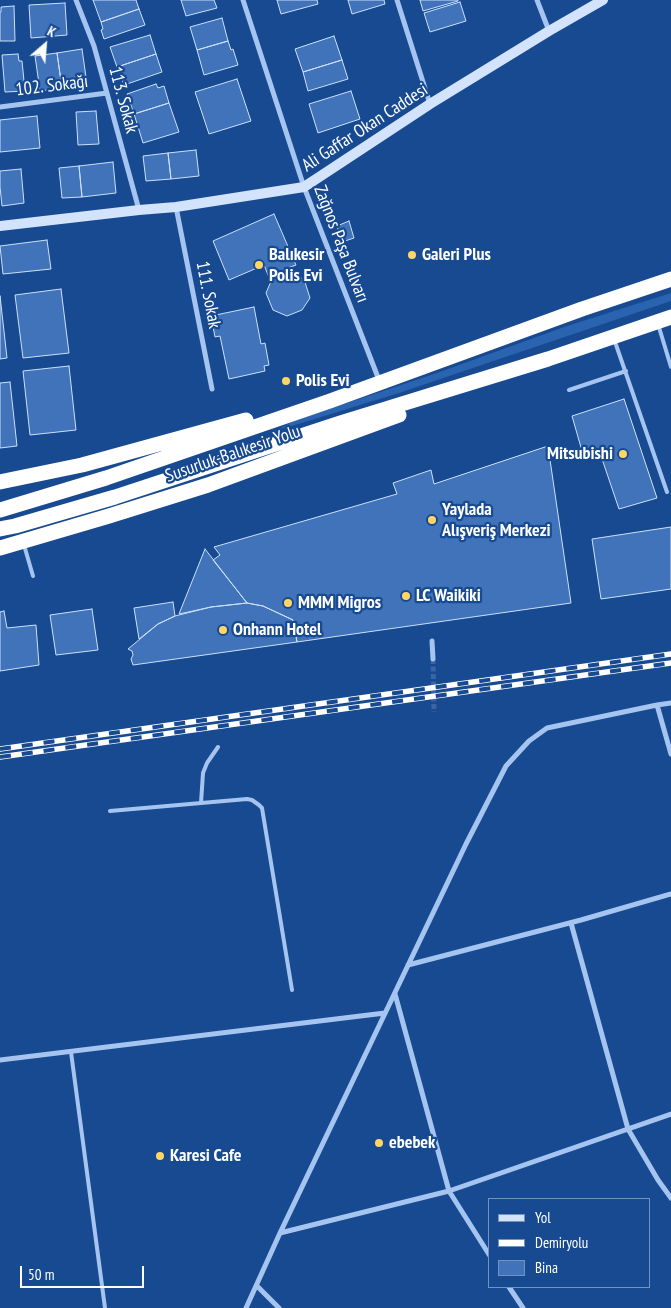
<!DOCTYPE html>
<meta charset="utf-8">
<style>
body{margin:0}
#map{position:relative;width:671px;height:1308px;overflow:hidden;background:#174a91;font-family:"PT Sans Narrow",sans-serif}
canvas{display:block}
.legend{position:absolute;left:488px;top:1198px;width:162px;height:90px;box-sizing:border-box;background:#174a91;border:1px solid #7492bd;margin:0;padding:6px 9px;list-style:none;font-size:15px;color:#fff}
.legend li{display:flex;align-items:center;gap:10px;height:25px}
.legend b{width:25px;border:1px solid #7492bd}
.north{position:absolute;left:20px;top:20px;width:50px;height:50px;-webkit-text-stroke:4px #174a91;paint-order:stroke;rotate:27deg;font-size:14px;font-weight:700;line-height:20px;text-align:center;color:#fff}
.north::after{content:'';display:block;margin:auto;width:18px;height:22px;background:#fff;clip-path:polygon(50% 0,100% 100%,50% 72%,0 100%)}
.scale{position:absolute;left:20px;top:1266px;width:124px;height:22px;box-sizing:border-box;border:2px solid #fff;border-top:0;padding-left:6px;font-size:15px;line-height:18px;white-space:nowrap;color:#fff;-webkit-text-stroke:4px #174a91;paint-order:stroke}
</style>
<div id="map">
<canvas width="671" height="1308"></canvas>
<ul class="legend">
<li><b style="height:6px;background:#d3e3fb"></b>Yol</li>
<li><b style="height:6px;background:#fff"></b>Demiryolu</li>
<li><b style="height:14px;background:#4073b9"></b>Bina</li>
</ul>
<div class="north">K</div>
<div class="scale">50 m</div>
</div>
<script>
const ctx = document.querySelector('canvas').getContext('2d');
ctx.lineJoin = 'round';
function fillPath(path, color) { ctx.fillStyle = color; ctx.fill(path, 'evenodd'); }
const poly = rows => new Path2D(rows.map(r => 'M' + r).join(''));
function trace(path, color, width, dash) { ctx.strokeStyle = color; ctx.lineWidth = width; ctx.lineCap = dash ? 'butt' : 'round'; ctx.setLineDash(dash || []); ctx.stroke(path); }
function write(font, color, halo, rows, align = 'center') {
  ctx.font = font + ' "PT Sans Narrow",sans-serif'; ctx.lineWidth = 4.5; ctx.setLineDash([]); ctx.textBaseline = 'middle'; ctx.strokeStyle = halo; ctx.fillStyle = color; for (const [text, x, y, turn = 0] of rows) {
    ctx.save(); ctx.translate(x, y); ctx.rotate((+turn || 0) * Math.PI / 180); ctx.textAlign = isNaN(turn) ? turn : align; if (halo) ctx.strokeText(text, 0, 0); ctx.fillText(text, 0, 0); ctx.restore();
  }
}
const green = poly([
 [671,293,671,301,399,393,295,425,279,429,293,421,437,373,567,326]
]);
const building = poly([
 [93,0,136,0,139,9,101,22,93,0],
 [181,0,214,0,217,8,186,16,181,0],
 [277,0,317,0,318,4,281,14,277,0],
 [348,0,384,0,385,4,352,14,348,0],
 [420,0,458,0,458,1,423,11,420,0],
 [460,2,466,21,430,32,424,13,460,2],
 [65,3,67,35,31,38,29,5,65,3],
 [14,6,15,41,0,41,0,12,1,12,1,7,14,6],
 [139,9,145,25,104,39,101,30,103,29,101,22,139,9],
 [222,18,228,41,197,50,190,27,222,18],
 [150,35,156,54,117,67,110,47,150,35],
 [334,36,342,60,303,72,295,49,334,36],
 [228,41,231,50,233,49,238,65,204,75,197,50,228,41],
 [82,49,87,84,62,88,57,53,82,49],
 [57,53,62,88,40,91,35,56,57,53],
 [18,54,19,61,22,61,25,91,5,92,2,55,18,54],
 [156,54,162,72,124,85,117,67,156,54],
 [342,60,348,79,308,91,303,72,342,60],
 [237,79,251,121,209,134,195,92,237,79],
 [156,84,158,88,164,86,169,103,134,114,127,94,156,84],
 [351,91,360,119,318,133,309,104,351,91],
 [169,103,179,132,143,143,134,114,169,103],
 [96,111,99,144,78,145,76,112,96,111],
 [37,116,40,148,0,152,0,120,37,116],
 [196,150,199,176,171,179,168,153,196,150],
 [168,153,171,179,146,181,143,156,168,153],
 [113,162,116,193,82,197,79,166,113,162],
 [79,166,82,197,62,198,59,168,79,166],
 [21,169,24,203,2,206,0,187,0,171,21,169],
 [274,214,296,265,285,269,286,272,304,279,310,298,302,310,287,316,273,310,266,293,272,279,270,280,264,265,229,280,213,241,274,214],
 [349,221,354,238,342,242,337,226,349,221],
 [47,240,51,269,3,274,0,246,47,240],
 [61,289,69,353,23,358,15,295,61,289],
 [0,296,7,358,0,359,0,296],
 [254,307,261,344,265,343,269,365,264,366,265,371,229,379,220,336,215,337,211,316,254,307],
 [69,366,76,430,30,435,23,371,69,366],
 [10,382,17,446,0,448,0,383,10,382],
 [624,399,657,498,619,509,600,453,584,458,572,416,624,399],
 [548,446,571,603,297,642,293,620,263,606,247,603,213,560,220,555,214,547,397,494,393,483,431,470,434,484,548,446],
 [671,527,671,589,601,599,592,539,671,527],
 [205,549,247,603,211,607,179,614,205,549],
 [173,602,175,616,158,624,139,639,134,608,173,602],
 [247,603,263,606,293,620,297,642,133,665,131,659,133,655,132,651,128,649,158,624,175,616,211,607,247,603],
 [92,609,98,650,56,655,50,615,92,609],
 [4,611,7,628,36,625,39,665,0,671,0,612,4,611]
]);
const streetTunnel = poly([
 [433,659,434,712]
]);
const lane = poly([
 [658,324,671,367],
 [614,339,667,492],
 [569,390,626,371],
 [24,545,33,576],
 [201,803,203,773,207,763,218,747],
 [110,811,247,799,252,800,259,805,262,808,292,990],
 [71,1052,105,1308]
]);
const street = poly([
 [76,0,94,46,139,210],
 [243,0,304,187,379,380],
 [397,0,430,104],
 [537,0,549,31],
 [0,107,107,93],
 [176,207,212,389],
 [432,641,433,659],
 [657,705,671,754],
 [571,923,628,1129,658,1180,671,1198],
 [408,965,581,920,671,894],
 [395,994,449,1191,490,1256],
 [0,1060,385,1013],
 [280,1233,449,1191,671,1114],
 [257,1286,279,1308],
 [509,1287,523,1308],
 [246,1308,280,1233,466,844,506,766,529,741,547,728,657,705,671,703]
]);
const secondary = poly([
 [0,226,139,210,176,207,304,187,430,104,549,31,603,0]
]);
const highway = poly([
 [0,482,82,465,246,420],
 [0,510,106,478,330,401,582,309,671,279],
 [0,529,15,526,115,497,340,423,548,359,671,317],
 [0,548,109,516,208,485,399,415]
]);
const rail = poly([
 [0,749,671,654],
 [0,757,671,663]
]);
const markers = [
 [412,255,5,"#ffd664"],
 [259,265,5,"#ffd664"],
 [286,381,5,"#ffd664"],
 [623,454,5,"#ffd664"],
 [432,520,5,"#ffd664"],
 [406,596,5,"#ffd664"],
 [288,603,5,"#ffd664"],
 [223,630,5,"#ffd664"],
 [379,1143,5,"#ffd664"],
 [160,1156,5,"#ffd664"]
];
const streetNames = [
 ["102. Sokağı",52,86,-7],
 ["113. Sokak",123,100,75],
 ["Ali Gaffar Okan Caddesi",365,128,-33],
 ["Zağnos Paşa Bulvarı",341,244,69],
 ["111. Sokak",208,295,79],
 ["Susurluk-Balıkesir Yolu",233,454,-19]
];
const poiNames = [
 ["Balıkesir",269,255],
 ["Polis Evi",269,276],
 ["Galeri Plus",422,255],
 ["Polis Evi",296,381],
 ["Mitsubishi",613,454,"right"],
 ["Yaylada",442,510],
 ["Alışveriş Merkezi",442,531],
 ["LC Waikiki",416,596],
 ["MMM Migros",298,603],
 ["Onhann Hotel",233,630],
 ["ebebek",389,1143],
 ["Karesi Cafe",170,1156]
];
fillPath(green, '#2a63af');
fillPath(building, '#4073b9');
trace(building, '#cce0fb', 1);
trace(streetTunnel, '#3a65a2', 5, [5, 2.5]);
trace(lane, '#a5c5f0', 4);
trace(street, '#a5c5f0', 5);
trace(secondary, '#d3e3fb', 10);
trace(highway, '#fff', 15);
trace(rail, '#fff', 5.5);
trace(rail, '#174a91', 4, [11]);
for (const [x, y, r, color] of markers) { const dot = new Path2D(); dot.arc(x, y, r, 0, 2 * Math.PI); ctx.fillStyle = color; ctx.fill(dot); trace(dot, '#174a91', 2); }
write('18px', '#fff', '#174a91', streetNames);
write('bold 18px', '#fff', '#174a91', poiNames, 'left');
</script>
